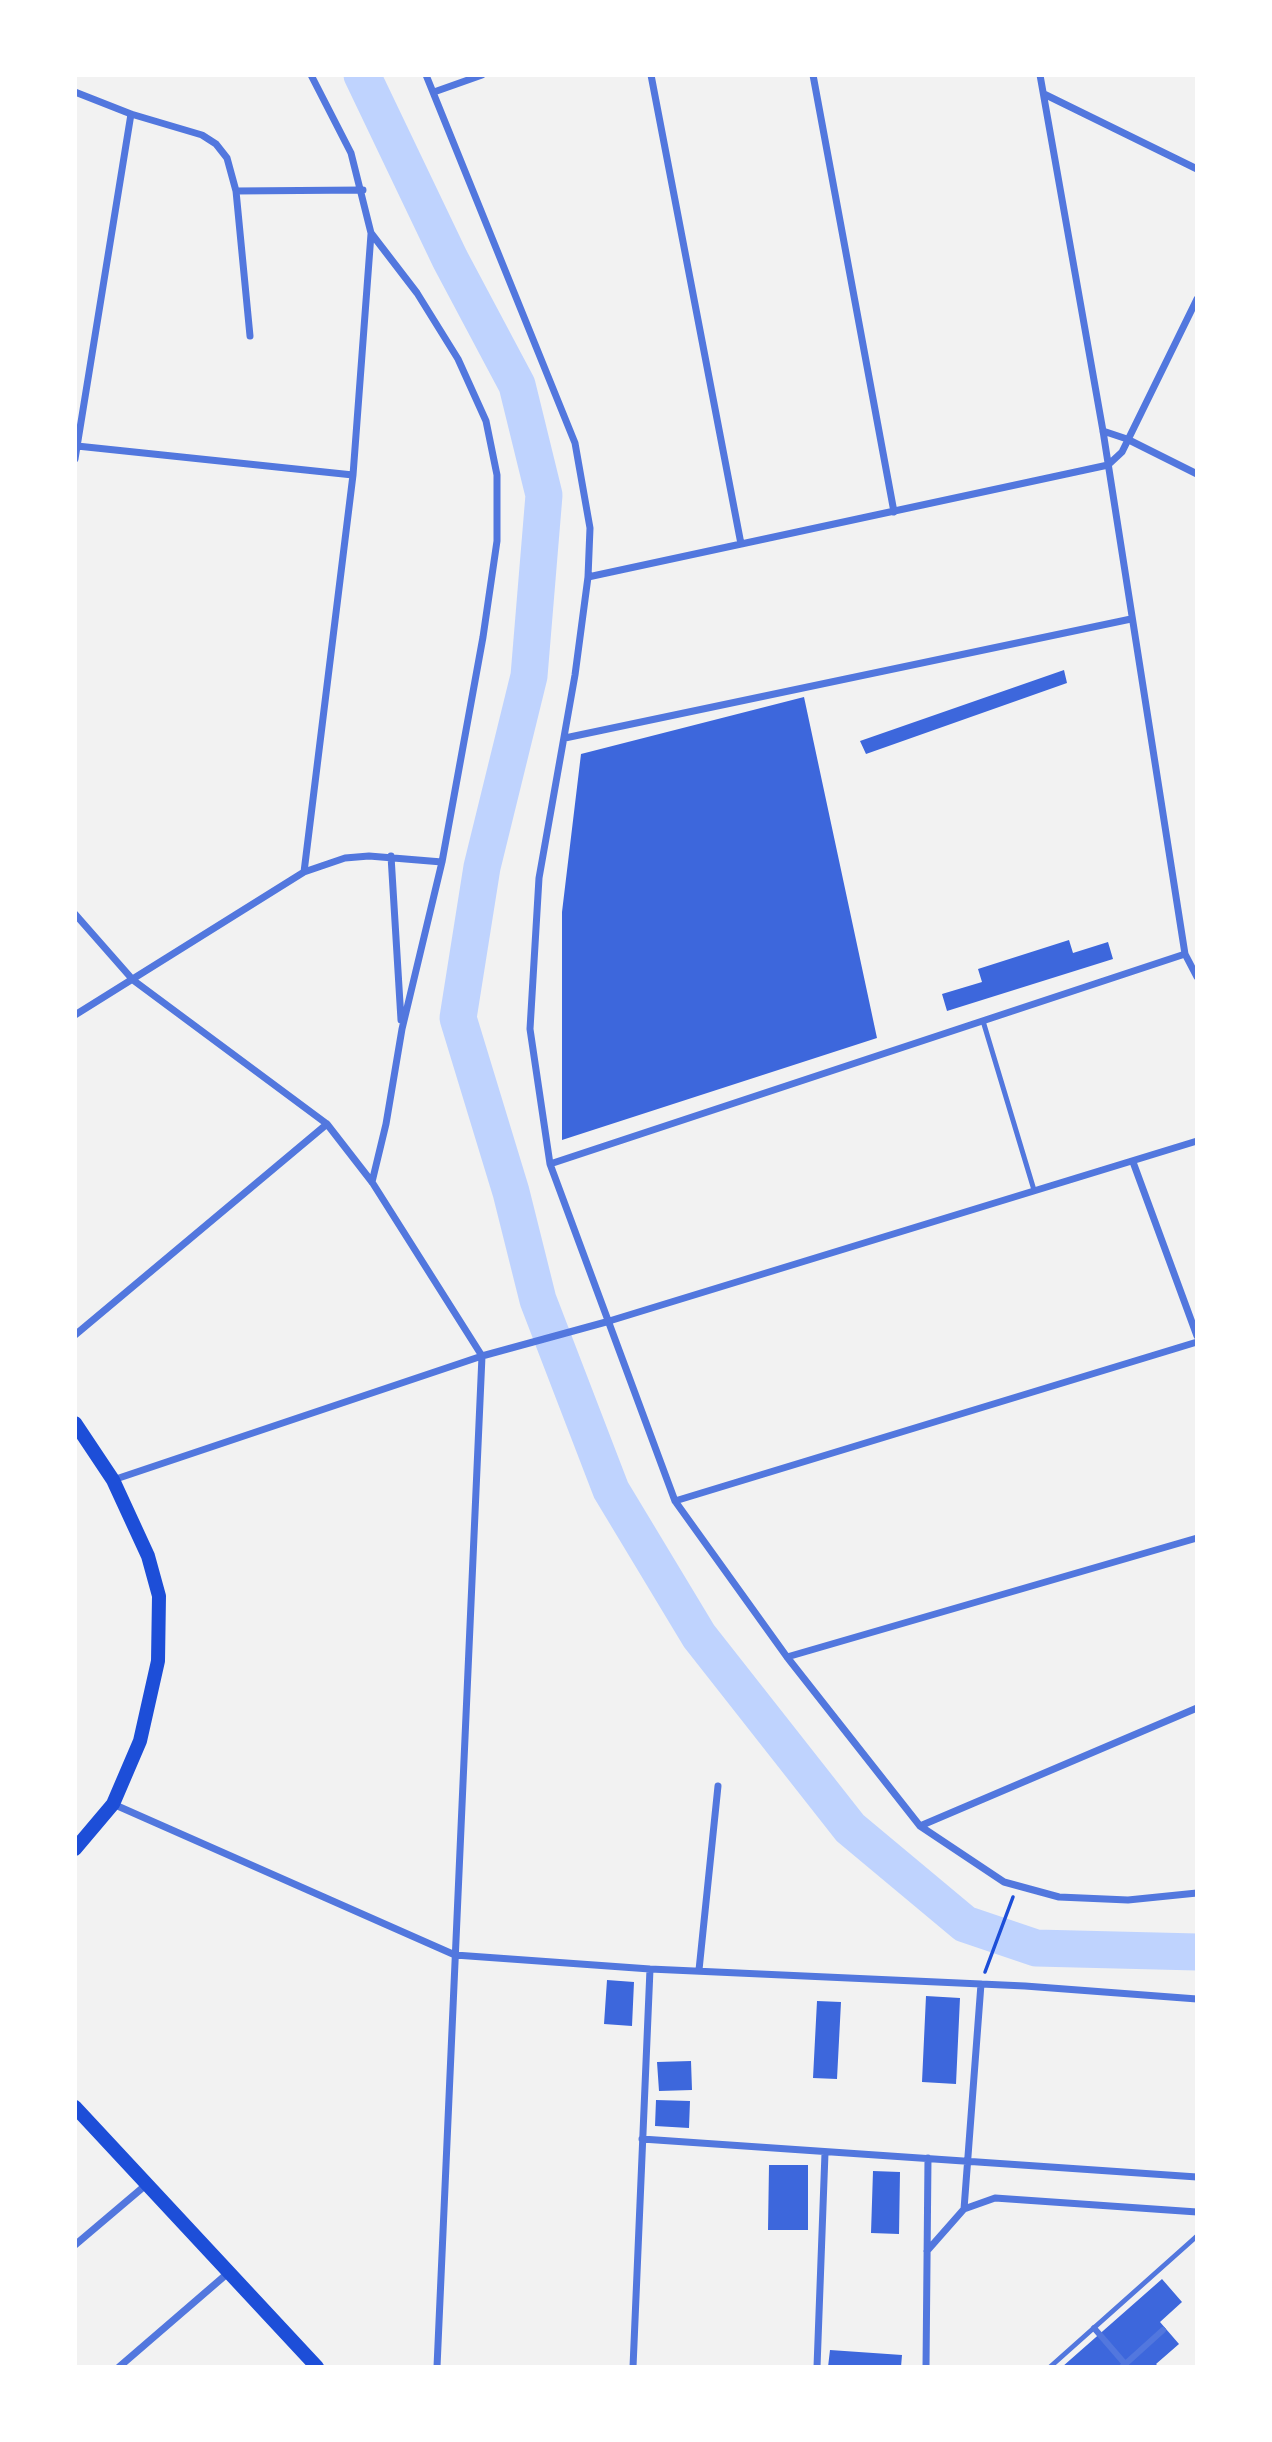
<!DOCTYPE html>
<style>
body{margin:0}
#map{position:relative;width:1272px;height:2442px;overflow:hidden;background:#f2f2f2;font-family:Inter,sans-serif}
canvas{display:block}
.frame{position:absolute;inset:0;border:77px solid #fff;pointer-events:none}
</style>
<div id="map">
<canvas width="1272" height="2442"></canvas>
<div class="frame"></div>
</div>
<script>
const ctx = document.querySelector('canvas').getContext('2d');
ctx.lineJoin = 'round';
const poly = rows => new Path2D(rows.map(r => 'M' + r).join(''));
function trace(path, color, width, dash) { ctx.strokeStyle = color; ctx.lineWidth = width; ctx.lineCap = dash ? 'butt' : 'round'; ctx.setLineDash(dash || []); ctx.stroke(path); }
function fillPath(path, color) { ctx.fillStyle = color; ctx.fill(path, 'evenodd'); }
const river = poly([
 [362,75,450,259,517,385,544,495,529,676,482,867,458,1018,511,1192,538,1300,611,1490,699,1636,850,1828,965,1924,1036,1948,1197,1952]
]);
const building = poly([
 [1064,670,1067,683,866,754,860,741],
 [804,697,877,1038,562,1140,562,912,581,754],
 [1069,940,1073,953,1108,942,1113,959,947,1011,942,994,982,982,978,969],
 [607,1980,634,1982,632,2026,604,2024],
 [926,1996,960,1998,956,2084,922,2082],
 [817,2001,841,2002,837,2079,813,2078],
 [691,2061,692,2090,659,2091,657,2062],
 [656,2100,690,2101,689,2128,655,2126],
 [769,2165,808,2165,808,2230,768,2230],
 [873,2171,900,2172,899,2234,871,2233],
 [1162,2279,1182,2302,1160,2322,1179,2344,1156,2364,1159,2367,1062,2367],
 [830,2350,902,2355,901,2367,828,2367]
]);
const path = poly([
 [985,1972,1013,1897]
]);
const service = poly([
 [983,1021,1034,1190],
 [1050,2367,1197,2236]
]);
const pedestrian = poly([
 [1094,2328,1126,2365],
 [1122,2367,1163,2330]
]);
const minor = poly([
 [311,75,351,153,371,233,417,293,458,359,486,421,497,475,497,541,483,637,442,862,402,1029,386,1124,372,1182],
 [426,75,575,443,590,528,588,577,575,675,539,878,530,1029,550,1164,675,1501,787,1657,920,1826,1004,1882,1059,1897,1128,1900,1197,1893],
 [651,75,741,544],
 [813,75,894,512],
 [1040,75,1103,431,1185,954,1197,977],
 [75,92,131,114,202,135,216,144,227,158,236,191,363,190],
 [434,92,482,75],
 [1044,94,1197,169],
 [236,191,250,336],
 [1103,431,1127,439,1197,474],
 [77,446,353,475],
 [75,459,131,114],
 [588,577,1108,465,1122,452,1197,299],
 [565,738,1131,619],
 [391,856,401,1020],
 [304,872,345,858,369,856,442,862],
 [75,914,133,980,327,1124,372,1182,482,1356],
 [75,1015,304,872,353,475,371,234],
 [1133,1162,1197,1336],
 [550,1164,1185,954],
 [75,1335,327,1124],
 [113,1480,482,1356,606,1322,1197,1141],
 [675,1501,1197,1342],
 [787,1657,1197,1538],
 [113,1804,455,1955,650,1969,1025,1986,1197,1999],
 [920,1826,1197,1708],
 [699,1970,718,1786],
 [642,2139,1197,2177],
 [964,2209,981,1984],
 [75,2245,147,2184],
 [927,2251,964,2209,995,2198,1197,2212],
 [119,2367,228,2273],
 [437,2367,482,1356],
 [633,2367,650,1969],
 [817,2367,825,2153],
 [926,2367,928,2158]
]);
const secondary = poly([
 [75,1423,113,1480,148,1556,159,1596,158,1661,140,1741,113,1804,75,1849],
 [75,2107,317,2367]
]);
trace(river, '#bfd3fe', 37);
fillPath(building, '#3d67dc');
trace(path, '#1d4ed8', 3.5);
trace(service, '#5277de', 5);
trace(pedestrian, '#5277de', 6);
trace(minor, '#5277de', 7);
trace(secondary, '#1d4ed8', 14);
</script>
